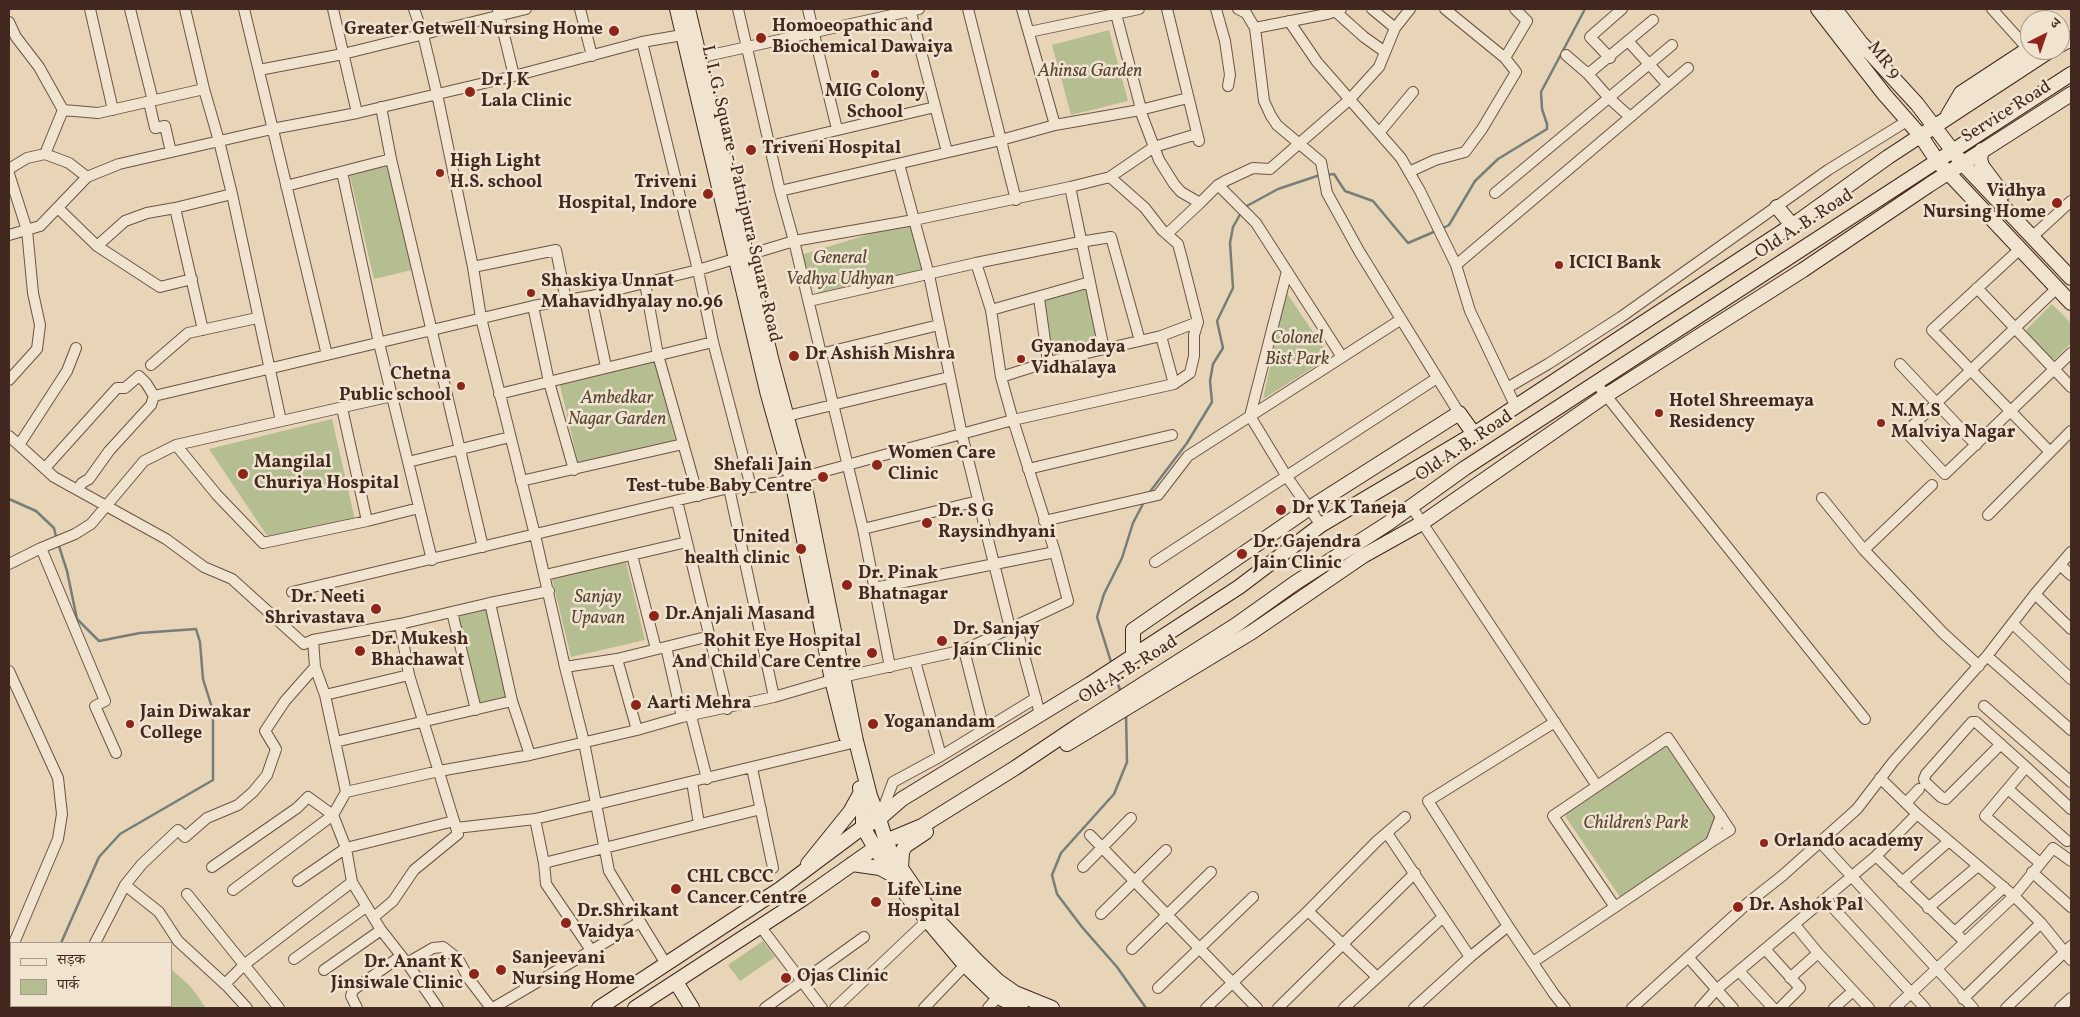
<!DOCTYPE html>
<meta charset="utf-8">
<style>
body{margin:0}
#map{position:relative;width:2080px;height:1017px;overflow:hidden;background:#e8d5b8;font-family:Vollkorn,"Noto Serif Devanagari",serif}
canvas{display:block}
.frame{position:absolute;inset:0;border:10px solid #42281e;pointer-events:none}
.legend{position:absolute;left:10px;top:942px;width:162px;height:65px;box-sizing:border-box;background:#f0e4d1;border:1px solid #aa9989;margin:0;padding:6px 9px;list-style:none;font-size:15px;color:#42281e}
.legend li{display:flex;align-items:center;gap:10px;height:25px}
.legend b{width:25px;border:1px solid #aa9989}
.north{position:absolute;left:2020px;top:10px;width:50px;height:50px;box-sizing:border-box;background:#f0e4d1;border:1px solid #aa9989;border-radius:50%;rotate:41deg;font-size:14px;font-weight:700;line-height:20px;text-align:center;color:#42281e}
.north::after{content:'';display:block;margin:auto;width:18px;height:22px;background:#8f2418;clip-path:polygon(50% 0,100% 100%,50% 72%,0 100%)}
</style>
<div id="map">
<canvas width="2080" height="1017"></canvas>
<div class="frame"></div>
<ul class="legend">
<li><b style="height:6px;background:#f0e4d1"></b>सड़क</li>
<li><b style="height:14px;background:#b4be90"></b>पार्क</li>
</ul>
<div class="north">उ</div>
</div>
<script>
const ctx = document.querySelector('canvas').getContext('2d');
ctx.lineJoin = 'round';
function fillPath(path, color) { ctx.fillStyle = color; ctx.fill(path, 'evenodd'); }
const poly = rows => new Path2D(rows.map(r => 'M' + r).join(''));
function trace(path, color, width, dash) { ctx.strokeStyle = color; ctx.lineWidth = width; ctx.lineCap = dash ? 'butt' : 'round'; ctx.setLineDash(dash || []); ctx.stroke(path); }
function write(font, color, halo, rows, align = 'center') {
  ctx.font = font + ' Vollkorn,serif'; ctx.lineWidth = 5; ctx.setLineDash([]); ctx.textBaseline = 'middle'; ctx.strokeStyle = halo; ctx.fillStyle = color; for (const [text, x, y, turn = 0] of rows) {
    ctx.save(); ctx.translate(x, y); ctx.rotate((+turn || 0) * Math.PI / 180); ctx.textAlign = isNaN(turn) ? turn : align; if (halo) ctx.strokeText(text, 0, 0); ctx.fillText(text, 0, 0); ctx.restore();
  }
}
const green = poly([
 [1109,30,1128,101,1071,115,1052,45],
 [390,163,416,269,374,279,349,172],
 [909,222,924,269,824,303,801,255],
 [1088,287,1099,342,1048,352,1038,297],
 [1286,292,1330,357,1263,399],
 [2052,304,2071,323,2071,343,2052,362,2023,333],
 [656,359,675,440,578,462,559,381],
 [332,419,355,520,268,537,209,449],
 [626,562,645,640,571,657,552,579],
 [489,608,508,696,472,704,454,616],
 [1666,745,1722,828,1622,897,1620,897,1565,816,1567,814,1566,812],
 [763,941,775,957,740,981,728,965],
 [171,969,191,987,206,1008,103,1008,103,1006,171,1006]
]);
const stream = poly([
 [1325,175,1334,174,1345,191,1373,201,1408,243,1436,231],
 [1245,207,1278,189,1320,175],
 [1441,229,1449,225,1475,181,1498,159,1547,129,1547,124,1542,109,1541,92,1585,9],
 [1149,493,1187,443,1212,402,1210,381,1213,364,1223,348,1217,321,1233,288,1230,243,1233,227,1242,211],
 [9,499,36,511,54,528,56,537],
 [58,543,67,571,77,619,99,641,140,633,196,629,200,642,203,679,213,711,213,780,120,834,99,857,61,943],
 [1112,665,1097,617,1104,594,1122,558,1133,523,1144,502],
 [1115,675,1121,693],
 [1126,713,1127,762,1114,794,1061,853,1052,875,1057,894,1082,927,1117,967,1146,1008],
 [55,1006,55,1008]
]);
const street = poly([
 [90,9,113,110],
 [130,9,153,101],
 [185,9,204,89,219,141,232,194,281,421],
 [244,9,327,355],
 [333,9,357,113],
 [414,9,423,35,437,94,473,267,481,318,535,535,565,667,584,742,609,871,666,964],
 [580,9,592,56],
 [738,9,780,191,794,241,863,529,890,667],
 [808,9,837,129],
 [910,9,947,152],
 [968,9,1016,200],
 [1022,9,1055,125],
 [1167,9,1199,141],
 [1216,9,1225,41,1230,75,1228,86],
 [1238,9,1246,13,1255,28,1264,101,1271,116,1277,125,1321,162,1327,193,1359,251,1459,413],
 [1372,9,1395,28],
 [1445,9,1505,58],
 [1992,9,2028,49],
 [498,10,514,76],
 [1335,11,1364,37,1385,52],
 [1116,14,1141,109],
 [1289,21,1317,62,1401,158,1420,191,1456,265,1470,311,1515,405],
 [9,22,16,37,39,67,63,110],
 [1255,28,1327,14,1341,9],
 [1029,32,1139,9],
 [1628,41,1668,85],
 [642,42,698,270,713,342,751,487],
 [1566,55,1588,74,1609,98,1630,117],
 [1610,58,1590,37,1622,9],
 [693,59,919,9],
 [259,70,343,54,526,9],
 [1588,74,1653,20],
 [149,102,155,128,165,126,171,152],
 [381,107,391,159,483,547],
 [63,110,98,113,204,89],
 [1140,110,1159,160,1174,184,1181,192,1200,203,1218,185,1225,181,1253,168,1270,169,1349,100,1379,67,1395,28,1410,9],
 [1379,133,1413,92],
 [770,146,935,107],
 [45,154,63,110],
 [899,164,929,275,962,435,1010,628],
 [9,169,27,158,45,154,69,163,87,177],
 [342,172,379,343,432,560],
 [1409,172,1435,160,1465,152,1482,129,1516,72,1505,58,1527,21,1515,9],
 [9,174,27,230,33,293,40,325,37,349,9,380],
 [1218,185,1256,223,1342,357],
 [286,186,391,159],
 [1070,187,1104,349],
 [780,191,1001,140,1055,125,1140,110,1188,98],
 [1495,193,1672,45],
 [58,208,97,246,160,287,192,279],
 [175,208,203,330],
 [1167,234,1200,203],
 [9,235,40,226,87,177,119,164,272,129,357,113,514,76,642,42,688,34],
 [2033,236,2071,201],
 [97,246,125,221,147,213,175,208,232,194],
 [2021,248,1932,330,2050,452],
 [1456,265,1688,68],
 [473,267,556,250,566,300],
 [1287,271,1250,416,1287,477,1321,525],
 [645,283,658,355,698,496],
 [1977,288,2071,387],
 [2057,288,1906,432,1945,474,2071,353],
 [591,296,606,367],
 [1039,298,1048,362],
 [809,301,976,263,1080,242,1111,237,1140,341],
 [533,306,549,382,574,470],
 [991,310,1090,282],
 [1161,336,1174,384],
 [820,354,939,325],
 [1900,364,1976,445],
 [151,365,188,333,257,318],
 [1001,377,1048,362,1161,336,1198,322],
 [1596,383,1865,719],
 [1507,388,1548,364,1621,317,1828,170,1907,121],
 [499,394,713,342],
 [154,396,533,306,591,296,698,270,794,241,914,220,1070,187,1110,177,1154,147,1197,134],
 [342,408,367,521],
 [787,416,949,377],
 [9,436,54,477,166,539,204,567,232,579,304,644,313,640,400,624,490,603,549,591],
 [19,445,67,371,76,348],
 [176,445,217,495,263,543,367,521,419,508],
 [408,462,510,437],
 [45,468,117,388,125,388,139,376,146,383,154,396],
 [1028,469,1172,435],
 [521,481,683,444],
 [729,488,774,697],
 [78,489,82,483,89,479,109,451,151,405,154,396],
 [1822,498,1864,550,1943,633,1979,666],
 [677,501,727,709],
 [1411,506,1597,786],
 [1988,515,2071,431],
 [1044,521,1158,495,1188,456,1400,320],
 [863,529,978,501],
 [41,548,75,534,91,524,144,461,176,445,392,396],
 [1864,550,1932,485],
 [632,555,656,649],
 [1155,562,1437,378],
 [9,564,41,548,105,701,95,706,116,753],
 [2060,565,2071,575],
 [545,575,687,542],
 [874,588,1055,552],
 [292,592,729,488,751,487,792,480,1013,420,1174,384,1190,373,1194,356,1194,335,1198,322,1182,259,1178,244,1162,230,1145,208,1110,177],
 [2035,594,2071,629],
 [490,603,512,701,530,755],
 [452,612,476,710],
 [2013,624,2071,679],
 [1016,626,1040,714],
 [313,640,315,667,325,695,346,792,333,815,346,848,352,882,381,930,407,963,438,1008],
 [666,647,682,717],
 [964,650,984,729],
 [1987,656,2071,730],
 [617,659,637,730],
 [915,661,941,756],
 [565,667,617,659,710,636],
 [9,671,58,778,62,814,58,839,14,943],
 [842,677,964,650,1068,601,1055,552,1013,420,1001,377,991,310,976,263],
 [325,695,409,675],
 [1984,706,2071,782],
 [691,716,707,779],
 [1555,722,1428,801,1508,926,1554,994,1565,1008],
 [335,742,512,701],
 [2001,744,1946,799,1941,797,1925,782,1924,779,1926,774,1972,722,1976,722,2026,767,2071,809],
 [2026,767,1985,816,2040,863],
 [752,768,773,868],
 [1880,778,1917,814,2014,896,2041,923,2071,960],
 [692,782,699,824],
 [2008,789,2067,841],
 [346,792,439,771,530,755,637,730,682,717,774,697,832,680],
 [1906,803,1919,789],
 [880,817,893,782,941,756,1036,698],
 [535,819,544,863,546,884,591,950],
 [456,828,535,819,848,744],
 [1387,833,1470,957],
 [1090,835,1257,1008],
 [1711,842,1721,816],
 [1820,842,1973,1008],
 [1876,856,1965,942],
 [544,863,761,809],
 [212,867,297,808,308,797,333,815,233,890],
 [1083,867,1131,818],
 [2032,872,2071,907],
 [298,881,346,848,454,821],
 [1902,882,1949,841],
 [125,885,159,912,178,941,227,986,247,1008],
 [187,894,279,1008],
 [1825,899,1925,1008],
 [1928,908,1978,866],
 [1308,911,1377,977],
 [1101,914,1166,850],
 [374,917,393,901,414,870,458,834,409,675,400,624],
 [1795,925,1818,953,1869,1008],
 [760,926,822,1008],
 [1955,932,2004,887],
 [95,943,125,885,142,864,178,830,185,837,207,818,238,805,253,792,267,775,276,749,265,731,285,701,315,667],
 [1132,949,1211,872],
 [1765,949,1800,988,1780,1008],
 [9,957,11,951],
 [1688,957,1733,1008],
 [294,959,366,907],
 [1533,962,1615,907,1711,842,1730,830,1668,738,1553,816,1615,907],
 [407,963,433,948,443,947,458,959,469,979,491,1008],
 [324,970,381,930],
 [9,971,11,972],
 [1739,971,1773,1008],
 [1790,978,1818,953],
 [225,984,245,964,352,882],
 [1158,988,1253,897],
 [1963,999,2041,923],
 [42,1006,42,1008],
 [78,1008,78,1006],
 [357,1008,351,996,353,990,401,956],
 [493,1008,640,922],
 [765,1008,864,937],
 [835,1008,932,916],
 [924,1008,965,965],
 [988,1008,1002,992],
 [1206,1008,1308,911,1377,841,1405,817],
 [1278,1008,1415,873],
 [1344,1008,1443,917],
 [1414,1008,1470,957,1508,926],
 [1632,1008,1749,902,1782,876,1857,809,1893,762,1987,656,2035,594,2071,552],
 [1700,1008,1716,990,1876,856,1917,814],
 [1834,1008,1853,991],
 [1895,1008,2014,896,2053,848,2071,861],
 [2006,1008,2071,946],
 [2060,1008,2071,998]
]);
const secondary = poly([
 [677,9,767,391,792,480,832,680,846,736],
 [688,9,772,362,803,477,856,741,870,796,879,819,902,799,1090,684,1239,587,1321,525,1474,434,1632,330,1800,220,1888,157,2051,50],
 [1818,9,1884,94,1920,135,1938,162,2071,303],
 [1835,9,1861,43,1917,104,1962,163,2071,278],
 [2060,45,2071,39],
 [1948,115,1961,93,2028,49,2037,57],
 [1982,150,1980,159,1982,166,2003,194],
 [1777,207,1792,225],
 [1133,656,1133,630,1308,509,1459,413,1474,434],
 [1067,744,1252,632,1363,556,1422,523,1605,396,1803,270,1929,185,2071,94],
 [808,864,850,812,861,792],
 [852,864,880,868,893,875],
 [901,868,902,852,905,846,926,832],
 [676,982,692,1008],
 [599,1008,780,889,863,827,863,803,860,788],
 [635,1008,804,898,875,848,886,841,879,819,863,827,875,848,907,896,965,965,998,997,1021,1008],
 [1052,1008,1015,993,998,981,977,961,933,915,892,855,886,841,922,826,1015,768,1079,725,1236,625,1295,583,1387,524,1465,468,2071,74]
]);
const markers = [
 [614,31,6,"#8f2418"],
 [761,38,6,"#8f2418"],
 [875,74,5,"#8f2418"],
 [470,92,6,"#8f2418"],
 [751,150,6,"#8f2418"],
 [440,173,5,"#8f2418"],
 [708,194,6,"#8f2418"],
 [2057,203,6,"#8f2418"],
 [1559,265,5,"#8f2418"],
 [531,293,5,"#8f2418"],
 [794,356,6,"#8f2418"],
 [1021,359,5,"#8f2418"],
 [461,386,5,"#8f2418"],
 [1659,413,5,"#8f2418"],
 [1881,423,5,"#8f2418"],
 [877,465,6,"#8f2418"],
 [243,474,6,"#8f2418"],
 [823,477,6,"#8f2418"],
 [1281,510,6,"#8f2418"],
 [927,523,6,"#8f2418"],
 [801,549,6,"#8f2418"],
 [1242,554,6,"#8f2418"],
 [847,585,6,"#8f2418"],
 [376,609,6,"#8f2418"],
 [654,616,6,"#8f2418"],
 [942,641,6,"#8f2418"],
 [360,651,6,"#8f2418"],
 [872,653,6,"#8f2418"],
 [636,705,6,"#8f2418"],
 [130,724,5,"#8f2418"],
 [873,724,6,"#8f2418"],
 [1764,843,5,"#8f2418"],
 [676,889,6,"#8f2418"],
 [876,902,6,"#8f2418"],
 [1738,907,6,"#8f2418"],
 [566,923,6,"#8f2418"],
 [501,970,6,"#8f2418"],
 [474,974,6,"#8f2418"],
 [786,978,6,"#8f2418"]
];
const poiNames = [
 ["Homoeopathic and",772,28],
 ["Biochemical Dawaiya",772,49],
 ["Greater Getwell Nursing Home",603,31,"right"],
 ["Dr J K",481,82],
 ["Lala Clinic",481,103],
 ["MIG Colony",875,93,"center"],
 ["School",875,114,"center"],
 ["Triveni Hospital",762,150],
 ["High Light",450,163],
 ["H.S. school",450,184],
 ["Triveni",697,184,"right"],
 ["Hospital, Indore",697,205,"right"],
 ["Vidhya",2046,193,"right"],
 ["Nursing Home",2046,214,"right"],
 ["ICICI Bank",1569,265],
 ["Shaskiya Unnat",541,283],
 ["Mahavidhyalay no.96",541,304],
 ["Gyanodaya",1031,349],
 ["Vidhalaya",1031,370],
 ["Dr Ashish Mishra",805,356],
 ["Chetna",451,376,"right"],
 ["Public school",451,397,"right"],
 ["Hotel Shreemaya",1669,403],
 ["Residency",1669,424],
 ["N.M.S",1891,413],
 ["Malviya Nagar",1891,434],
 ["Women Care",888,455],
 ["Clinic",888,476],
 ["Mangilal",254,464],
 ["Churiya Hospital",254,485],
 ["Shefali Jain",812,467,"right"],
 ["Test-tube Baby Centre",812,488,"right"],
 ["Dr V K Taneja",1292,510],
 ["Dr. S G",938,513],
 ["Raysindhyani",938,534],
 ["United",790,539,"right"],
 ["health clinic",790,560,"right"],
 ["Dr. Gajendra",1253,544],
 ["Jain Clinic",1253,565],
 ["Dr. Pinak",858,575],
 ["Bhatnagar",858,596],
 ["Dr. Neeti",365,599,"right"],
 ["Shrivastava",365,620,"right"],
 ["Dr.Anjali Masand",665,616],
 ["Dr. Sanjay",953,631],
 ["Jain Clinic",953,652],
 ["Dr. Mukesh",371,641],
 ["Bhachawat",371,662],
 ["Rohit Eye Hospital",861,643,"right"],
 ["And Child Care Centre",861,664,"right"],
 ["Aarti Mehra",647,705],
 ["Jain Diwakar",140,714],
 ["College",140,735],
 ["Yoganandam",884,724],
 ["Orlando academy",1774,843],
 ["CHL CBCC",687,879],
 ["Cancer Centre",687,900],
 ["Life Line",887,892],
 ["Hospital",887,913],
 ["Dr. Ashok Pal",1749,907],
 ["Dr.Shrikant",577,913],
 ["Vaidya",577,934],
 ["Sanjeevani",512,960],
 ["Nursing Home",512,981],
 ["Dr. Anant K",463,964,"right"],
 ["Jinsiwale Clinic",463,985,"right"],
 ["Ojas Clinic",797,978]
];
const streetNames = [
 ["MR 9",1883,61,52],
 ["Service Road",2007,113,-32],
 ["L. I. G. Square - Patnipura Square Road",740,194,77],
 ["Old A. B. Road",1805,225,-33],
 ["Old A. B. Road",1465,447,-34],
 ["Old A. B. Road",1129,671,-32]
];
const parkNames = [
 ["Ahinsa Garden",1090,73],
 ["General",840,260],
 ["Vedhya Udhyan",840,281],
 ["Colonel",1297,340],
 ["Bist Park",1297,361],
 ["Ambedkar",617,400],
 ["Nagar Garden",617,421],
 ["Sanjay",598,599],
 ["Upavan",598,620],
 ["Children's Park",1636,825]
];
fillPath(green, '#b4be90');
trace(stream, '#767e79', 2.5);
trace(street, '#6c5344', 12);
trace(secondary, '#42281e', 16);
trace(street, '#f0e4d1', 10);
trace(secondary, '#f0e4d1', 14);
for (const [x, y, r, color] of markers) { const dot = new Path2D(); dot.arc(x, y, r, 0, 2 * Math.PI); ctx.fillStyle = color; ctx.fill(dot); trace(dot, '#f0e4d1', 2); }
write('bold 18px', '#42281e', '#f0e4d1', poiNames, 'left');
write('18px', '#42281e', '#f0e4d1', streetNames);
write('italic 18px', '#594635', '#f0e4d1', parkNames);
</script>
